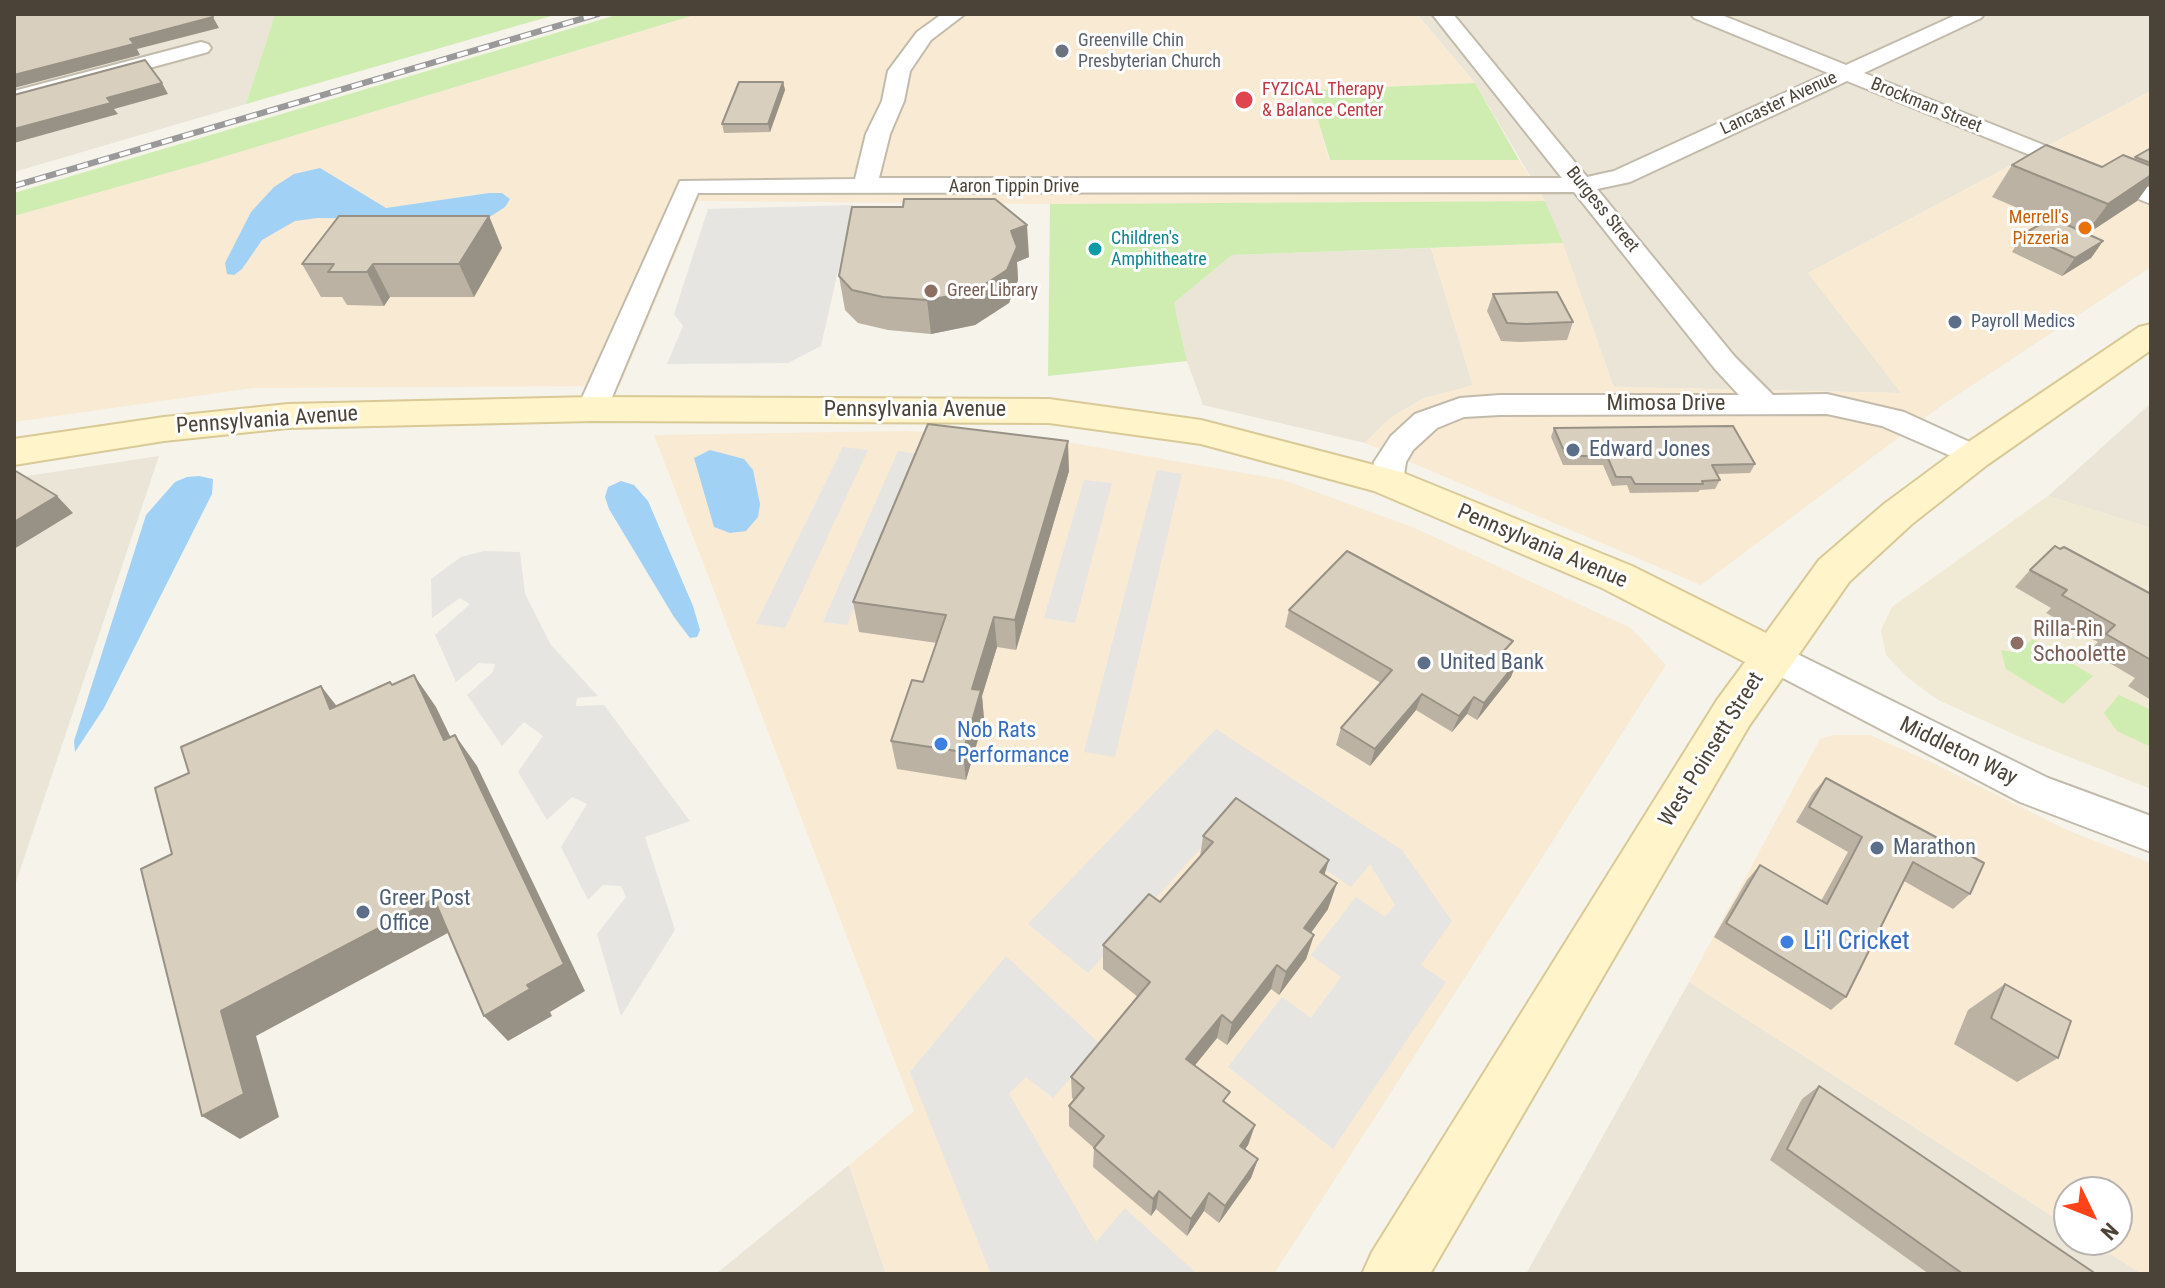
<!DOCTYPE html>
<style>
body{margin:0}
#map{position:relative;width:2165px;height:1288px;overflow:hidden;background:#f6f3ea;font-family:"Roboto Condensed",sans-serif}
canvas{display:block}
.frame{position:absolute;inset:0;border:16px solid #4b4337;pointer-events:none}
.north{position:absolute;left:2053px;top:1176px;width:80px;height:80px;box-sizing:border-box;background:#fff;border:2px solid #b7b4af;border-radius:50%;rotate:133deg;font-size:22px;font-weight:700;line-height:32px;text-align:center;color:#4b4337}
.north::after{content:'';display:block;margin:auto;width:28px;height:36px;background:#ff4217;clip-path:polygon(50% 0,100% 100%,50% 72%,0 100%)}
</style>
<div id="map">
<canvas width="2165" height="1288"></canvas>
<div class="frame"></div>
<div class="north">N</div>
</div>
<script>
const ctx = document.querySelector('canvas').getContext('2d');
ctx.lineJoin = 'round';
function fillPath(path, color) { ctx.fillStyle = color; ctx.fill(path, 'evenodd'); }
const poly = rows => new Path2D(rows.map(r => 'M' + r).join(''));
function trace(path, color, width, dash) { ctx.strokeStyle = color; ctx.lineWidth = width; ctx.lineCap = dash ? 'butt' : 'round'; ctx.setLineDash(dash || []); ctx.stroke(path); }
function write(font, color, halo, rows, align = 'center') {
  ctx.font = font + ' "Roboto Condensed",sans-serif'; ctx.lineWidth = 6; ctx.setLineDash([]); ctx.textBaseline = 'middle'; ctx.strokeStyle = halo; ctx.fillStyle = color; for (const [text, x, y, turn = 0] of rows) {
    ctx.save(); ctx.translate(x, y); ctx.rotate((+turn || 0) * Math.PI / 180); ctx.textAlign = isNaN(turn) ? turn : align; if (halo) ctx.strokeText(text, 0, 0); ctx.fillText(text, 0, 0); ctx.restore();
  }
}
const residential = poly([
 [14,14,275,14,246,104,14,172],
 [1417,14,2151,14,2151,91,1808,273,1902,393,1613,387,1545,201,1475,83],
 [1431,248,1473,386,1424,398,1390,418,1365,443,1203,405,1187,361,1174,303,1232,255],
 [2151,403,2151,528,2048,496],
 [159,456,14,888,14,478],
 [1689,982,2069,1227,2069,1240,2089,1240,2142,1274,1526,1274],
 [849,1165,886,1274,716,1274]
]);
const commercial = poly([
 [698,14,1417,14,1475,83,1310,90,1329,160,1519,160,1545,201,1050,204,698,201,620,386,253,388,14,422,14,216,203,163],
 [2151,91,2151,267,1941,406,1701,585,1365,443,1390,418,1424,398,1473,385,1431,248,1563,243,1614,387,1901,393,1808,273],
 [907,431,1049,439,1284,480,1417,529,1631,628,1666,665,1274,1274,886,1274,849,1165,914,1111,654,435],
 [1834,735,1870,735,1935,764,2067,830,2151,863,2151,1274,2142,1274,2089,1240,2117,1240,2117,1192,2069,1192,2069,1227,1689,982,1820,739]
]);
const education = poly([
 [2048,496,2151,528,2151,789,2029,741,1938,700,1908,678,1886,655,1881,630,1892,607]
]);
const green = poly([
 [275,14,558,14,246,104],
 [620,14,698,14,203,163,14,216,14,193],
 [1475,83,1519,160,1330,160,1309,90],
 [1545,201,1563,243,1232,255,1174,303,1187,361,1048,376,1050,204],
 [2032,639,2093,676,2063,704,2006,669,2001,650,2018,653],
 [2119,695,2151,710,2151,747,2117,731,2104,713]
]);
const parking = poly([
 [853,205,821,346,788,363,667,364,683,326,674,314,708,209],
 [843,447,868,450,785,628,756,624],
 [898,451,920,454,847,625,823,622],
 [1157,470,1182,474,1115,757,1084,752],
 [1084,480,1112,483,1075,623,1044,618],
 [484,551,520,552,525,594,551,645,598,696,577,698,576,706,604,705,690,821,645,837,675,930,621,1016,597,934,626,897,621,886,603,885,588,900,561,847,587,804,572,797,547,820,518,772,543,736,524,722,502,746,467,695,493,672,495,664,479,663,456,682,435,635,470,604,460,598,432,618,431,579,461,557],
 [1216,729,1402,850,1452,921,1421,965,1446,982,1333,1149,1228,1067,1282,997,1311,1018,1341,977,1311,955,1356,897,1385,917,1395,905,1370,864,1351,887,1236,809,1088,973,1028,924],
 [1006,956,1100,1044,1053,1098,1026,1077,1009,1094,1096,1242,1125,1208,1197,1274,991,1274,910,1072]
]);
const water = poly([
 [320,168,386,208,489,193,502,193,510,199,505,207,485,220,318,218,295,221,262,240,242,269,234,275,227,274,225,263,251,212,274,187,294,174],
 [710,450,744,459,753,470,760,504,758,517,746,531,730,533,714,527,694,458],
 [199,476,213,479,212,494,104,708,75,752,74,741,146,515,175,482,187,477],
 [621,481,634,485,648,501,693,606,700,630,697,637,690,638,674,617,609,509,605,497,608,487]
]);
const street = poly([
 [942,14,965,14,931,40,910,71,904,101,890,134,879,178,1562,178,1432,14,1453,14,1587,177,1614,171,1828,73,1694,18,1691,14,1719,14,1846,65,1958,14,1984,14,1981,18,1864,73,2151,188,2151,204,1847,81,1630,182,1597,189,1735,357,1773,395,1827,394,1904,412,1985,449,1990,456,1985,463,1974,466,1882,426,1827,414,1500,415,1464,417,1437,428,1413,450,1406,462,1403,481,1398,489,1387,492,1376,489,1371,481,1374,462,1391,436,1415,414,1460,398,1500,395,1739,395,1715,369,1574,192,698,193,607,409,603,416,592,419,581,416,577,409,680,181,855,179,866,134,882,101,888,71,917,32,942,14],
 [201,42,208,44,211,48,208,52,14,105,14,91,201,42],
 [1773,642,2048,778,2151,816,2151,852,2020,802,1760,666,1755,656,1760,646,1773,642]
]);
const secondary = poly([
 [2151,324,2151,350,1987,465,1912,524,1849,582,1749,726,1430,1274,1362,1274,1372,1252,1717,700,1745,662,1602,588,1374,491,1201,444,1049,423,592,421,288,428,164,441,14,465,14,439,164,417,288,404,592,397,1049,399,1201,420,1401,472,1632,566,1766,633,1819,560,1884,504,1961,447,2139,327,2151,324]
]);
const rail = poly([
 [14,186,598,14]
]);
const wall = poly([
 [783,82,785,90,770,132,724,133,722,124],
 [2151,148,2151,185,2149,184,2137,201,2087,234,2103,241,2091,258,2062,276,2012,252,2023,234,2048,221,1992,197,2012,165,2102,167,2134,159],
 [489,216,502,248,474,297,390,297,384,306,347,305,342,297,321,297,302,264],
 [1029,257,1017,262,1018,280,1009,303,975,325,931,334,888,330,858,323,845,310,839,276],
 [1493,294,1573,322,1567,340,1520,342,1501,341,1487,311],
 [1554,428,1755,464,1750,473,1717,474,1720,480,1715,489,1700,490,1698,492,1630,493,1627,485,1612,486,1603,465,1563,465,1551,437],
 [1069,471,1016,650,997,647,982,696,984,719,966,780,897,769,891,741,923,682,937,643,859,632,853,602],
 [2030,570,2151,594,2151,700,2128,686,2135,678,2089,651,2098,642,2046,613,2051,608,2015,587],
 [1289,610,1507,654,1511,677,1477,720,1467,714,1452,732,1416,710,1370,766,1336,745,1341,728,1381,683,1285,627],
 [1826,778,1970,894,1953,909,1904,881,1846,997,1831,1010,1714,937,1747,880,1760,865,1821,901,1848,852,1796,822,1813,793],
 [1203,836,1324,875,1328,909,1311,933,1314,935,1306,959,1279,995,1271,989,1227,1045,1217,1038,1195,1065,1227,1104,1255,1125,1248,1145,1245,1149,1258,1159,1251,1178,1219,1223,1204,1211,1187,1236,1156,1209,1151,1216,1093,1167,1094,1148,1069,1126,1069,1106,1074,1100,1072,1098,1071,1077,1138,997,1103,969,1103,945,1160,902,1200,857],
 [2005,984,2058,1058,2017,1082,1954,1044,1968,1010],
 [1819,1086,2096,1274,1929,1274,1770,1160,1802,1099]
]);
const shadedWall = poly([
 [213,17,219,28,137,49,140,55,14,88,14,75,130,39],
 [783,82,785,90,770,132,768,124],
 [162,83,168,94,114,109,118,114,14,143,14,129,107,98],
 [2151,175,2151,182,2137,201,2084,236,2108,204],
 [489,216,502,248,474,297,459,264],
 [1027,225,1029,257,1017,262,1018,280,1009,303,975,325,931,334,927,300,1011,231],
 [2103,241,2091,258,2062,276,2075,258],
 [373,264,390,297,384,306,367,272],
 [1068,441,1069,471,1016,650,1015,620],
 [57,496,73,513,14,549,14,522],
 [994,617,997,647,982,696,984,719,966,780,963,752,972,689],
 [1518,660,1511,677,1477,720,1484,703],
 [414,675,436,707,467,771,444,740],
 [321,686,346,718,330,709],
 [1422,694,1416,710,1370,766,1375,749],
 [1474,697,1467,714,1452,732,1459,716],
 [455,735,477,766,585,991,550,1012,552,1016,508,1041,484,1016,527,985],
 [1329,860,1321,886,1320,872],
 [1337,883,1328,909,1297,952,1304,928],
 [434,899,459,927,256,1036,279,1117,240,1139,202,1116,221,1011],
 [1314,935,1306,959,1279,995,1286,972],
 [1277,965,1271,989,1227,1045,1232,1023],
 [1222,1015,1217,1038,1183,1080,1186,1059],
 [1255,1125,1248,1145,1234,1165,1240,1146],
 [1258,1159,1251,1178,1219,1223,1225,1206],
 [1159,1191,1156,1209,1151,1216,1153,1199],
 [1209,1193,1204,1211,1187,1236,1191,1219]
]);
const building = poly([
 [14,14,211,14,213,17,130,39,134,44,14,75,14,14],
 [145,60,162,83,107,98,111,103,14,129,14,95,145,60],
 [739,82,783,82,768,124,722,124,739,82],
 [2046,145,2102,167,2123,155,2151,166,2151,175,2108,204,2012,165,2046,145],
 [2151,148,2151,163,2135,157,2151,148],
 [904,199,995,199,1027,225,1011,231,1017,247,1007,270,973,292,927,300,883,297,852,290,839,276,852,207,903,207,904,199],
 [339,216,489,216,459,264,373,264,367,272,328,272,334,264,302,264,339,216],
 [2052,218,2103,241,2075,258,2023,234,2052,218],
 [1557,292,1573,322,1526,324,1507,323,1493,294,1557,292],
 [928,424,1068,441,1015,620,994,617,972,689,981,690,963,752,891,741,912,680,923,682,946,615,853,602,928,424],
 [1733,426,1755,464,1712,465,1720,480,1702,481,1703,484,1635,484,1631,477,1616,477,1607,456,1566,456,1554,428,1733,426],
 [14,470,57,496,14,522,14,470],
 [2055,546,2060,549,2064,547,2151,594,2151,660,2106,634,2115,625,2062,595,2067,590,2030,570,2055,546],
 [1347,551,1513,641,1503,652,1518,660,1484,703,1474,697,1459,716,1422,694,1375,749,1341,728,1392,670,1289,610,1347,551],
 [414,675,444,740,455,735,564,964,527,985,530,989,484,1016,434,899,221,1011,244,1094,202,1116,141,869,172,854,155,788,189,773,181,747,321,686,330,709,390,682,392,685,414,675],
 [1826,778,1984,863,1970,894,1913,862,1846,997,1726,923,1760,865,1827,904,1862,837,1809,807,1826,778],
 [1236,798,1329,860,1320,872,1337,883,1304,928,1314,935,1286,972,1277,965,1232,1023,1222,1015,1186,1059,1230,1092,1223,1101,1255,1125,1240,1146,1258,1159,1225,1206,1209,1193,1191,1219,1159,1191,1153,1199,1094,1148,1104,1136,1069,1106,1084,1088,1071,1077,1150,982,1103,945,1149,894,1160,902,1213,842,1203,836,1236,798],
 [2005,984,2071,1021,2058,1058,1991,1018,2005,984],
 [1819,1086,2096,1274,1963,1274,1787,1149,1819,1086]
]);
const markers = [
 [1062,51,8,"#6b7280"],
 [1244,100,10,"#e0444e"],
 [2085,228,8,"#e8710a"],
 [1095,249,8,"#0f9aa8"],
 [931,291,8,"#8d6e63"],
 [1955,322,8,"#5c6f8a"],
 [1573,450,8,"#5c6f8a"],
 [2017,643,8,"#8d6e63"],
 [1424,663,8,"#5c6f8a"],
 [941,744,8,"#3f7fe0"],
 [1877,848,8,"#5c6f8a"],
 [363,912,8,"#5c6f8a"],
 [1787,942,8,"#3f7fe0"]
];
const farWorshipnames = [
 ["Greenville Chin",1078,41],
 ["Presbyterian Church",1078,62]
];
const farHealthnames = [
 ["FYZICAL Therapy",1262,90],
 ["& Balance Center",1262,111]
];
const farStreetnames = [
 ["Lancaster Avenue",1779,104,-25],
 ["Brockman Street",1926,106,22],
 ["Aaron Tippin Drive",1014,187],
 ["Burgess Street",1602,210,51]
];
const farFoodnames = [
 ["Merrell's",2069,218],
 ["Pizzeria",2069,239]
];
const farCulturenames = [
 ["Children's",1111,239],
 ["Amphitheatre",1111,260]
];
const farEducationnames = [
 ["Greer Library",947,291]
];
const farServicenames = [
 ["Payroll Medics",1971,322]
];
const streetNames = [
 ["Mimosa Drive",1666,404],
 ["Pennsylvania Avenue",915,410],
 ["Pennsylvania Avenue",267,421,-4],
 ["Pennsylvania Avenue",1542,547,23],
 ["West Poinsett Street",1712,750,-58],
 ["Middleton Way",1958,752,26]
];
const serviceNames = [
 ["Edward Jones",1589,450],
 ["United Bank",1440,663],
 ["Marathon",1893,848],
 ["Greer Post",379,899],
 ["Office",379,924]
];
const educationNames = [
 ["Rilla-Rin",2033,630],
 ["Schoolette",2033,655]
];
const shopNames = [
 ["Nob Rats",957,731],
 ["Performance",957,756]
];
const nearShopnames = [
 ["Li'l Cricket",1803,942]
];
fillPath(residential, '#eae5d7');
fillPath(commercial, '#f9ead4');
fillPath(education, '#f0e9d3');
fillPath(green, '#cfedb0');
fillPath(parking, '#e7e5e1');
fillPath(water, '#a2d1f6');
trace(street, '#c2bbab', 4);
trace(secondary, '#d9c996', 4);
fillPath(street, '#fff');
fillPath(secondary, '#fff4ca');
trace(rail, '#999', 6);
trace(rail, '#fff', 4, [11]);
fillPath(wall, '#bbb2a3');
fillPath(shadedWall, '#989185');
fillPath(building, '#d9cfbe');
trace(building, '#989185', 2);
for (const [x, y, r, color] of markers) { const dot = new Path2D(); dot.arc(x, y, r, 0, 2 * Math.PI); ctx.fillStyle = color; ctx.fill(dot); trace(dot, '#fff', 3); }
write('18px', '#5b616d', '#fff', farWorshipnames, 'left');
write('18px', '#be3a42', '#fff', farHealthnames, 'left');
write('18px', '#4b4337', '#fff', farStreetnames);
write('18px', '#c56008', '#fff', farFoodnames, 'right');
write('18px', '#0d838f', '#fff', farCulturenames, 'left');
write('18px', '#785e54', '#fff', farEducationnames, 'left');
write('18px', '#4e5e75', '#fff', farServicenames, 'left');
write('22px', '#4b4337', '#fff', streetNames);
write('22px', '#4e5e75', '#fff', serviceNames, 'left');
write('22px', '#785e54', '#fff', educationNames, 'left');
write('22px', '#366cbe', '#fff', shopNames, 'left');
write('26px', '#366cbe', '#fff', nearShopnames, 'left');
</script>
